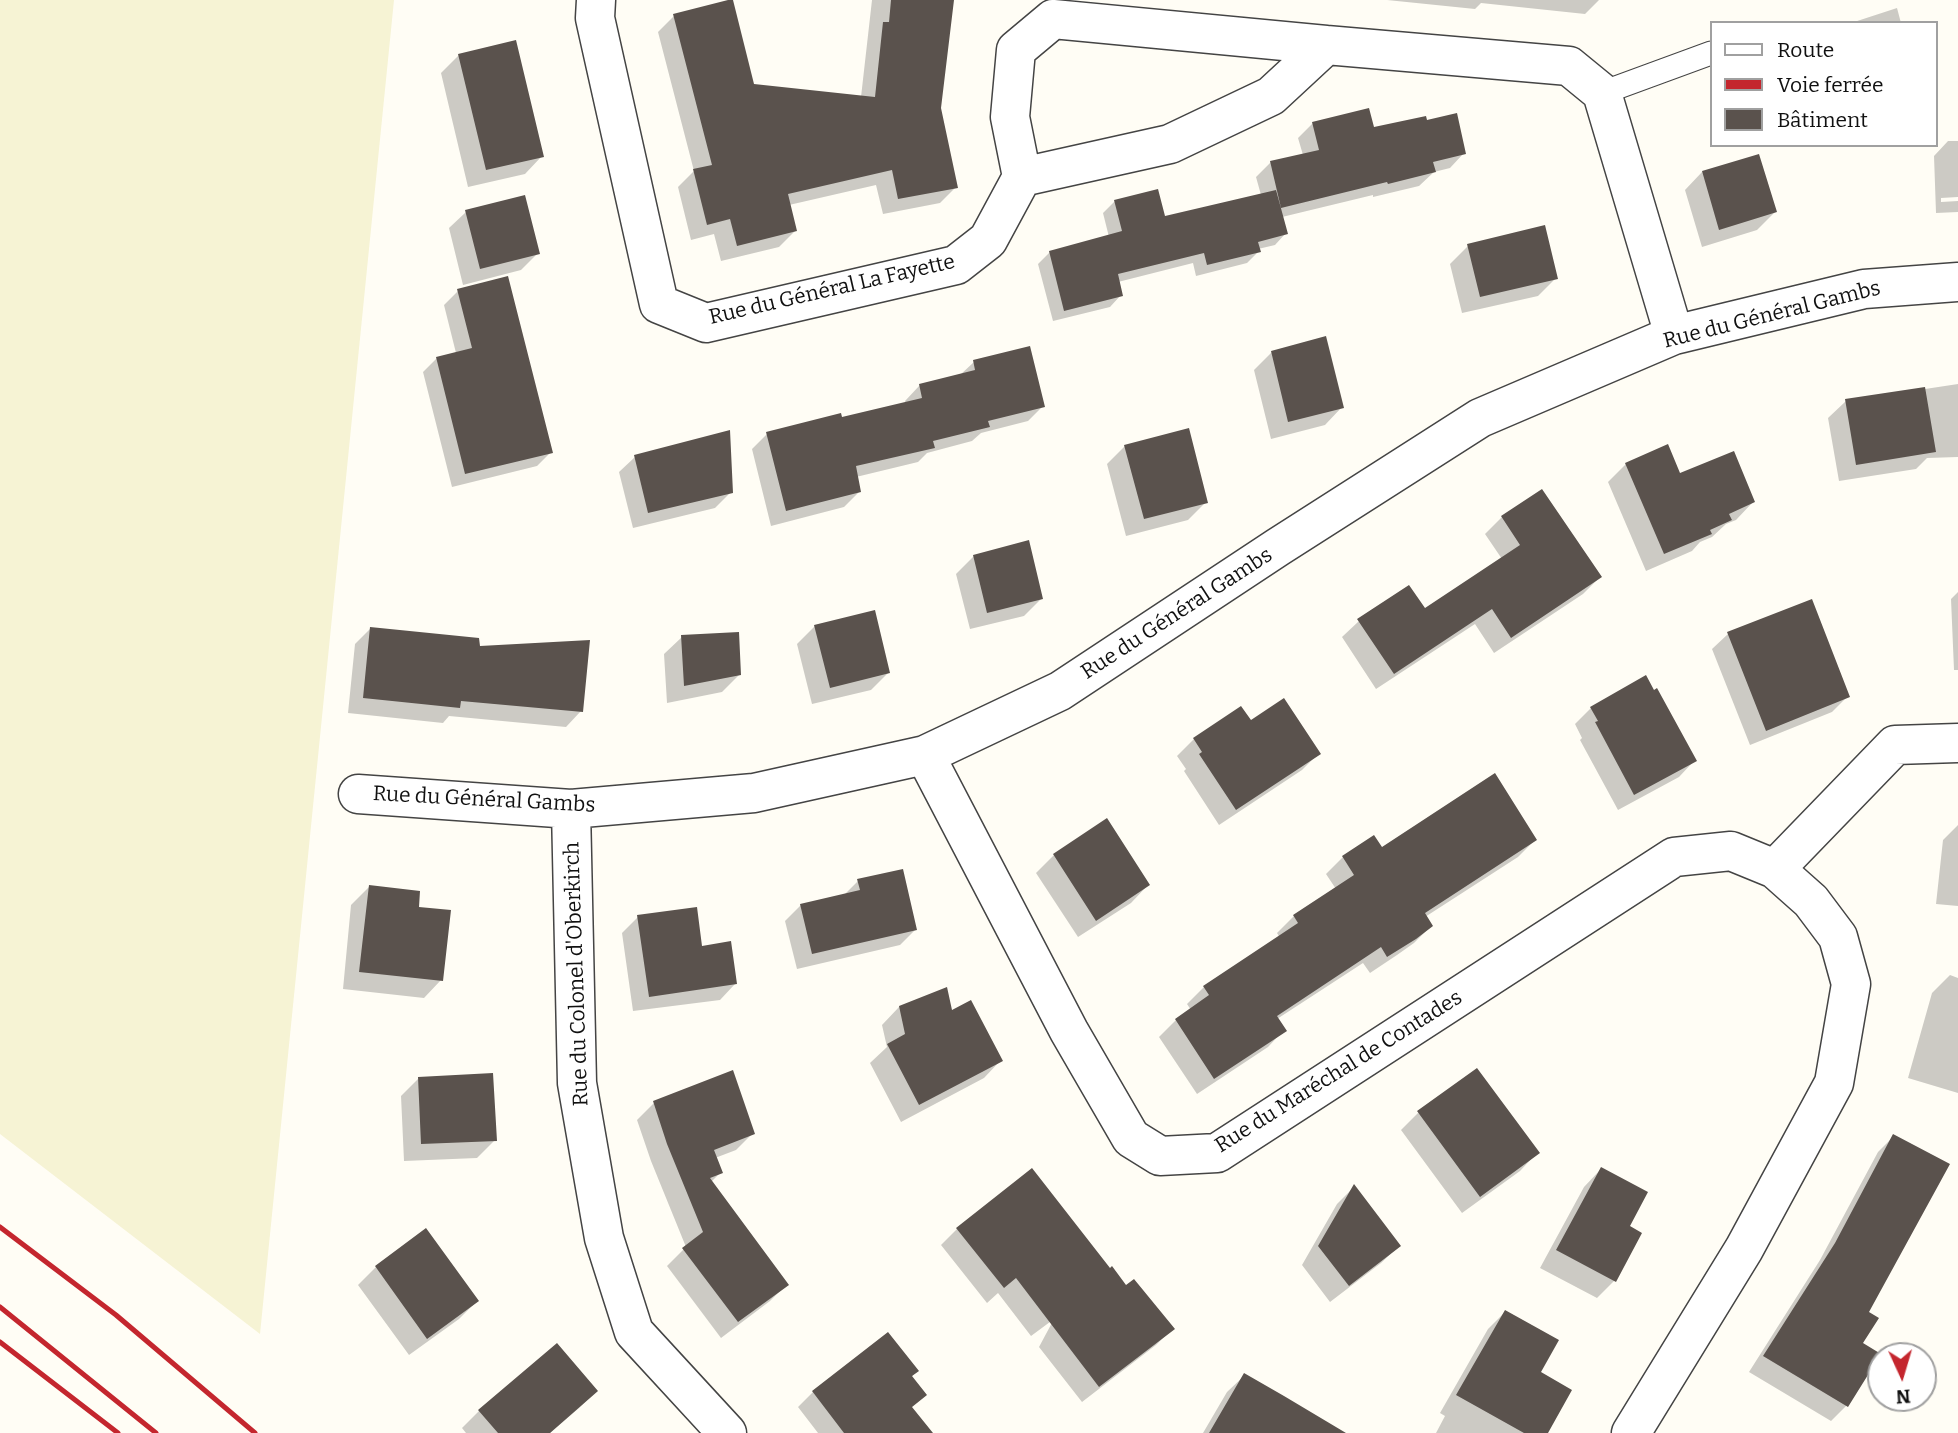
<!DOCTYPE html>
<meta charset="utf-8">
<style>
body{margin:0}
#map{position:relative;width:1958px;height:1433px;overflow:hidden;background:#fffdf5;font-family:Bitter,serif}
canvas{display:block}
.legend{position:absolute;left:1710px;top:21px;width:228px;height:126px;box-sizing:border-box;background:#fff;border:2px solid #a0a0a0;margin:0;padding:9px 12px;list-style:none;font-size:21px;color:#111}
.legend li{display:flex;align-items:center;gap:14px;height:35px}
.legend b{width:35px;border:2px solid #a0a0a0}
.north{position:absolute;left:1867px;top:1342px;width:70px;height:70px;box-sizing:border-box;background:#fff;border:2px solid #a0a0a0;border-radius:50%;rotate:176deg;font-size:19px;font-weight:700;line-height:28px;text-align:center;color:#111}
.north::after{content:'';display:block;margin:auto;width:24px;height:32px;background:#c4262e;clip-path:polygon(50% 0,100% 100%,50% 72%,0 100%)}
</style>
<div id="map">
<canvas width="1958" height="1433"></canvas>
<ul class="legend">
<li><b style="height:9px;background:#fff"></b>Route</li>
<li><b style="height:9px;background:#c4262e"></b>Voie ferrée</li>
<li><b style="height:19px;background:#5a524d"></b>Bâtiment</li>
</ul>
<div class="north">N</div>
</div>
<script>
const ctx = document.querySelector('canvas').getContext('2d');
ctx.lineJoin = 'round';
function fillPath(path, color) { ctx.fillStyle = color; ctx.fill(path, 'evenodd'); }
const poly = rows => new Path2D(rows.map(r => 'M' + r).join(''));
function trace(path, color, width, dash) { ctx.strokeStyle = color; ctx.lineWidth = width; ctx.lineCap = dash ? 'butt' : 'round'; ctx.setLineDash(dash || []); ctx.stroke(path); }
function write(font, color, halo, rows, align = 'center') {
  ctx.font = font + ' Bitter,serif'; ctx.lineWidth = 7; ctx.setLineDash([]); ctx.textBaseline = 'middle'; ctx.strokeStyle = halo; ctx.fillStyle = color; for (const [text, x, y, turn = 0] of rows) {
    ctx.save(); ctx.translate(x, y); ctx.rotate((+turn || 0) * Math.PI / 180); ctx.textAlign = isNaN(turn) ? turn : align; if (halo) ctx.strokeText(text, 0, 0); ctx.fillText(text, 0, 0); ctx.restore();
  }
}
const farmland = poly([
 [0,0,394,0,260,1334,0,1134]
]);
const shadow = poly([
 [872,0,952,0,939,108,956,187,940,203,883,214,876,185,789,205,795,231,779,247,721,261,714,234,691,240,678,187,694,171,658,32,674,16,753,86,861,97],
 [1387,0,1599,0,1585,14,1481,3,1475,9],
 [1897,8,1901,23,1851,23],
 [459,55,542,156,525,174,468,187,441,73],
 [1313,123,1372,130,1464,153,1450,168,1434,172,1419,186,1373,197,1373,195,1282,217,1286,233,1275,245,1258,249,1259,251,1247,263,1196,276,1193,263,1118,282,1121,295,1110,307,1053,321,1038,264,1050,252,1109,237,1103,213,1115,201,1164,219,1261,195,1256,177,1271,162,1303,155,1298,138],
 [1948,141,1958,141,1958,197,1941,198,1941,202,1958,201,1958,212,1936,213,1934,156],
 [1702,172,1775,212,1757,230,1702,247,1685,190],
 [466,212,538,253,521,270,463,285,449,228],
 [1468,246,1556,278,1538,296,1462,313,1450,264],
 [458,291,551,452,537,466,452,487,423,372,437,358,456,353,444,305],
 [1272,352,1342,407,1325,425,1271,439,1254,370],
 [974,362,1043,406,1028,421,981,433,972,441,927,453,918,462,856,477,859,492,844,507,771,526,752,449,767,434,906,404,905,401,920,385,960,375],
 [1958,384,1958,457,1927,458,1916,469,1839,481,1828,418,1846,401],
 [1125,446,1206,502,1188,520,1126,536,1107,464],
 [635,457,731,492,715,508,633,528,619,472],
 [1626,464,1679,476,1753,502,1736,520,1726,524,1712,537,1700,542,1692,551,1646,571,1608,482],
 [1542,491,1600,577,1583,594,1494,653,1475,624,1376,689,1342,637,1359,621,1424,610,1502,559,1485,534,1502,517],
 [974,556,1041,599,1024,616,970,629,956,574],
 [1958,592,1958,670,1954,670,1951,599],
 [815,626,888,673,871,690,812,704,797,644],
 [371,628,478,648,581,711,566,727,449,716,443,723,348,713,355,644],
 [1728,634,1848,696,1832,712,1750,745,1712,649],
 [682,637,739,675,722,692,667,703,664,654],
 [1591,708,1695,760,1679,777,1618,810,1580,740,1582,738,1575,724],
 [1250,722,1319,753,1302,770,1219,825,1184,771,1186,769,1177,756,1194,739],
 [1958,825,1958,906,1936,904,1943,840],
 [1535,840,1518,857,1425,917,1431,926,1414,943,1397,955,1370,973,1363,963,1277,1019,1284,1030,1268,1047,1197,1094,1159,1037,1176,1020,1191,1010,1187,1004,1204,987,1280,938,1277,933,1294,916,1336,889,1326,874,1343,857,1381,849],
 [1054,855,1148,885,1131,903,1078,937,1036,873],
 [858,881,915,930,900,945,797,969,785,921,801,905,843,896],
 [369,887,417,909,441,980,424,998,343,989,351,905],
 [638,917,701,948,735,984,720,1000,633,1011,622,933],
 [1950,975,1958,978,1958,1093,1908,1078,1932,993],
 [899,1007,951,1012,1001,1060,984,1078,901,1122,870,1063,887,1047,882,1025],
 [418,1079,495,1140,477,1158,404,1161,401,1096],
 [654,1103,753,1133,736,1150,715,1158,721,1172,711,1182,787,1284,770,1301,721,1338,667,1266,686,1247,651,1161,637,1120],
 [1418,1113,1537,1153,1520,1171,1462,1213,1401,1130],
 [1894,1136,1867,1312,1846,1406,1831,1421,1749,1372,1820,1260,1878,1152],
 [1601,1169,1628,1226,1614,1281,1597,1298,1540,1268,1584,1187],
 [1354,1187,1399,1246,1381,1263,1330,1302,1302,1265,1337,1204],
 [957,1229,1110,1270,1126,1287,1173,1328,1156,1345,1082,1402,1039,1347,1054,1319,1031,1336,998,1293,987,1303,941,1245],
 [376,1267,477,1301,459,1319,409,1355,358,1285],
 [1505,1312,1539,1373,1546,1433,1436,1433,1445,1416,1440,1413,1488,1329],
 [888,1334,917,1371,911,1377,911,1408,905,1433,818,1433,798,1407,813,1392],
 [557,1345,596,1391,579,1408,550,1433,466,1433,462,1428,479,1411],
 [1245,1375,1328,1433,1203,1433,1227,1392]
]);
const building = poly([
 [728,0,733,0,754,84,875,97,883,22,889,22,891,0,954,0,941,108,958,188,898,199,892,170,788,194,797,231,737,246,730,219,707,225,693,169,712,165,673,14],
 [516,40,544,157,486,170,458,54],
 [1369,108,1374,127,1426,116,1427,120,1457,113,1466,154,1433,162,1436,172,1388,184,1387,182,1281,208,1270,161,1319,150,1312,122],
 [1759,154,1777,212,1719,230,1702,171],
 [1158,189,1165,216,1276,190,1288,234,1258,242,1261,252,1207,265,1204,253,1118,274,1123,296,1064,311,1049,251,1122,231,1114,200],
 [525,195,540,254,480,269,465,210],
 [1545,225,1558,279,1480,297,1467,244],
 [508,276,553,453,465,474,436,357,472,348,457,289],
 [1326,336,1344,408,1288,422,1271,351],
 [1030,346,1045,407,988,421,990,427,933,441,935,448,856,466,861,492,786,511,766,432,841,413,842,417,922,398,919,384,975,370,973,360],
 [1925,387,1936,452,1856,465,1845,399],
 [1189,428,1208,503,1144,519,1124,445],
 [730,430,733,493,648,513,634,455],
 [1668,444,1680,473,1734,451,1755,502,1729,514,1732,520,1710,530,1712,534,1664,554,1625,463],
 [1542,489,1602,577,1511,638,1492,609,1394,674,1357,619,1409,585,1425,608,1520,545,1501,516],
 [1029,540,1043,599,987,613,973,555],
 [1812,599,1850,697,1766,731,1727,632],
 [875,610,890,673,830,688,814,625],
 [370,627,479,638,480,646,590,640,583,712,461,701,460,708,363,698],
 [739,632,741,675,684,686,681,635],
 [1646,675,1654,690,1657,688,1697,761,1634,795,1595,722,1598,721,1590,707],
 [1284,698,1321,754,1236,810,1199,754,1202,752,1193,738,1241,706,1251,720],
 [1495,773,1537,840,1425,913,1433,926,1416,939,1387,957,1381,947,1277,1016,1287,1031,1214,1079,1175,1019,1209,995,1203,986,1298,923,1293,915,1354,875,1342,856,1374,835,1382,847],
 [1107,818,1150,885,1096,921,1053,854],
 [903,869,917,930,812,954,800,904,860,890,857,879],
 [369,885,420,891,419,907,451,910,443,981,359,972],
 [697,907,702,946,731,941,737,984,649,997,637,915],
 [947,987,952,1010,971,1000,1003,1061,919,1105,887,1044,905,1034,899,1006],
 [1477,1068,1540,1153,1480,1197,1417,1111],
 [733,1070,755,1134,714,1150,723,1173,710,1178,789,1285,738,1322,682,1248,703,1232,667,1144,653,1101],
 [493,1073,497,1141,421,1144,418,1077],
 [1893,1134,1950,1164,1869,1312,1879,1318,1863,1343,1881,1354,1848,1407,1763,1356,1835,1243],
 [1601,1167,1648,1192,1630,1226,1642,1233,1616,1282,1556,1250],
 [1032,1168,1110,1268,1112,1266,1126,1285,1134,1279,1175,1329,1099,1387,1016,1278,1004,1288,956,1228],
 [1354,1184,1401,1246,1349,1286,1318,1246],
 [426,1228,479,1301,427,1339,375,1266],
 [1505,1310,1559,1340,1541,1372,1572,1390,1548,1433,1524,1433,1456,1395],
 [888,1332,919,1371,912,1376,927,1395,912,1407,933,1433,844,1433,812,1391],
 [557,1343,598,1391,550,1433,498,1433,478,1410],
 [1244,1373,1284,1396,1346,1433,1209,1433]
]);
const lane = poly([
 [1602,93,1711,53]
]);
const street = poly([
 [596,0,595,18,659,304,706,323,956,265,988,240,1022,177,1170,144,1271,96,1326,45,1569,66,1602,93,1674,335],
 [1022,177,1010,117,1016,50,1053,19,1326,45],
 [925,755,1069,1031,1131,1138,1160,1156,1217,1153,1674,857,1731,851,1775,869,1811,901,1838,937,1851,984,1834,1083,1744,1249,1631,1433],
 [358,794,571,809,754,793,925,755,1060,691,1278,547,1480,418,1674,335,1864,289,1958,282],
 [571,809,577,1083,604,1238,634,1332,727,1433],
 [1775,869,1895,745,1958,743]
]);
const rail = poly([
 [0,1227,116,1315,255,1433],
 [0,1307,156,1433],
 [0,1342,118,1433]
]);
const streetNames = [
 ["Rue du Général La Fayette",832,290,-13],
 ["Rue du Général Gambs",1772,315,-14],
 ["Rue du Général Gambs",1177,614,-33],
 ["Rue du Général Gambs",484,800,3],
 ["Rue du Colonel d'Oberkirch",577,974,-92],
 ["Rue du Maréchal de Contades",1339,1072,-32]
];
fillPath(farmland, '#f6f3d4');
fillPath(shadow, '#0003');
fillPath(building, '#5a524d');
trace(lane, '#444', 25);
trace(street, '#444', 41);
trace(lane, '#fff', 23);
trace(street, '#fff', 38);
trace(rail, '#c4262e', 5);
write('21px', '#111', '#fff', streetNames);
</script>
